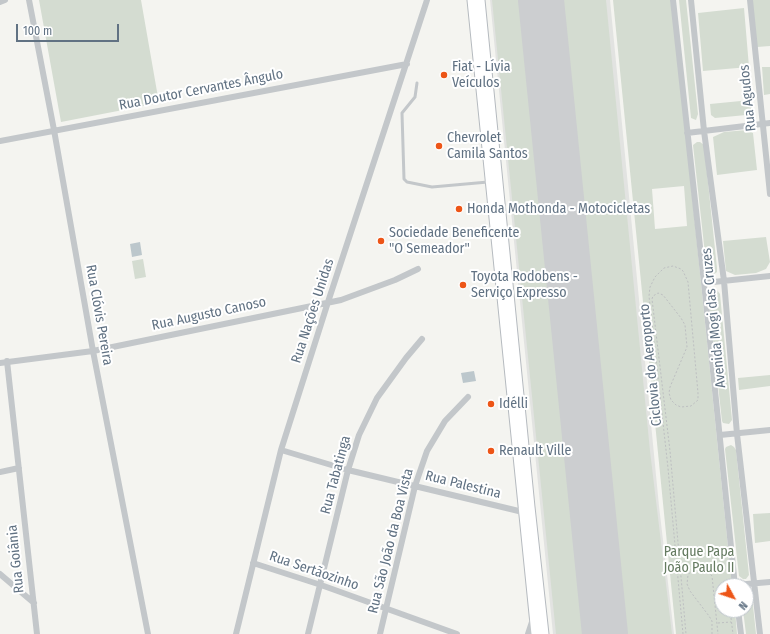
<!DOCTYPE html>
<meta charset="utf-8">
<style>
body{margin:0}
#map{position:relative;width:770px;height:634px;overflow:hidden;background:#f4f4f0;font-family:"Fira Sans Condensed",sans-serif}
canvas{display:block}
.north{position:absolute;left:714px;top:578px;width:40px;height:40px;box-sizing:border-box;background:#fff;border:1px solid #c0c7cd;border-radius:50%;rotate:130deg;font-size:11px;font-weight:700;line-height:16px;text-align:center;color:#617283}
.north::after{content:'';display:block;margin:auto;width:14px;height:18px;background:#ed5517;clip-path:polygon(50% 0,100% 100%,50% 72%,0 100%)}
.scale{position:absolute;left:16px;top:24px;width:103px;height:18px;box-sizing:border-box;border:2px solid #617283;border-top:0;padding-left:5px;font-size:12px;line-height:14px;white-space:nowrap;color:#617283;-webkit-text-stroke:3px #fff;paint-order:stroke}
</style>
<div id="map">
<canvas width="770" height="634"></canvas>
<div class="north">N</div>
<div class="scale">100 m</div>
</div>
<script>
const ctx = document.querySelector('canvas').getContext('2d');
ctx.lineJoin = 'round';
function fillPath(path, color) { ctx.fillStyle = color; ctx.fill(path, 'evenodd'); }
const poly = rows => new Path2D(rows.map(r => 'M' + r).join(''));
function trace(path, color, width, dash) { ctx.strokeStyle = color; ctx.lineWidth = width; ctx.lineCap = dash ? 'butt' : 'round'; ctx.setLineDash(dash || []); ctx.stroke(path); }
function write(font, color, halo, rows, align = 'center') {
  ctx.font = font + ' "Fira Sans Condensed",sans-serif'; ctx.lineWidth = 4; ctx.setLineDash([]); ctx.textBaseline = 'middle'; ctx.strokeStyle = halo; ctx.fillStyle = color; for (const [text, x, y, turn = 0] of rows) {
    ctx.save(); ctx.translate(x, y); ctx.rotate((+turn || 0) * Math.PI / 180); ctx.textAlign = isNaN(turn) ? turn : align; if (halo) ctx.strokeText(text, 0, 0); ctx.fillText(text, 0, 0); ctx.restore();
  }
}
const built = poly([
 [490,0,610,0,659,506,674,634,553,634]
]);
const green = poly([
 [39,0,141,0,159,103,61,122],
 [492,0,528,0,594,634,556,634],
 [552,0,606,0,650,451,672,634,616,634],
 [613,0,672,0,732,586,722,586,722,610,735,610,737,634,676,634],
 [684,186,687,226,655,229,652,189],
 [679,0,686,0,698,114,696,120,691,118],
 [752,0,770,0,770,46,757,47],
 [744,8,749,67,703,71,698,13],
 [762,67,770,67,770,94,764,95],
 [751,100,752,111,746,115,715,118,711,115,710,104],
 [747,130,753,133,757,170,717,175,713,137,724,132],
 [697,142,700,142,704,145,717,268,717,272,713,275,707,272,693,145],
 [766,237,770,262,766,269,756,273,735,275,726,271,723,241],
 [143,259,146,277,135,279,132,261],
 [712,290,717,290,720,294,732,420,729,424,723,423,722,421,708,295,710,291],
 [770,375,770,386,739,390,738,378],
 [731,445,734,447,736,450,749,575,746,579,743,579,739,576,725,449,726,447],
 [770,513,770,541,755,543,753,514],
 [746,592,751,594,752,596,756,634,746,634,743,610,746,610]
]);
const water = poly([
 [140,242,142,255,132,257,130,244],
 [474,371,476,381,463,383,461,373]
]);
const runway = poly([
 [541,0,605,634]
]);
const path = poly([
 [730,610,733,634],
 [718,623,731,622],
 [683,634,668,468,649,296,650,287,655,277,664,268,673,266,681,269,683,271,688,282,698,393,698,400,691,406,681,407,676,405,671,400,669,393,670,387,687,347,685,325,681,318,663,295,658,293,653,296,652,299,670,451,686,634],
 [712,634,712,621,709,616,690,591,687,584,688,575,693,569,697,568,704,567,707,570,712,576,718,634]
]);
const lane = poly([
 [417,83,415,97,402,113,404,179,407,182,432,187,488,182]
]);
const street = poly([
 [29,0,54,130,93,351,148,634],
 [673,0,704,283,735,586],
 [691,0,704,131,724,281,737,434,760,634],
 [750,0,770,194],
 [0,2,5,0],
 [687,133,770,123],
 [0,141,407,64],
 [704,283,770,276],
 [7,361,37,634],
 [0,363,93,351,341,300,395,280,418,269],
 [720,435,770,430],
 [281,450,348,470,527,513],
 [0,472,19,468],
 [253,563,321,585,457,634],
 [0,574,34,603],
 [735,585,770,582],
 [738,610,741,634],
 [236,634,281,450,328,302,427,0],
 [308,634,348,470,359,435,377,398,406,358,422,339],
 [380,634,415,486,427,451,445,421,468,397],
 [528,634,533,619]
]);
const secondary = poly([
 [472,0,536,634],
 [480,0,530,507,544,634]
]);
const markers = [
 [444,75,4,"#ed5517"],
 [439,146,4,"#ed5517"],
 [459,209,4,"#ed5517"],
 [381,241,4,"#ed5517"],
 [463,285,4,"#ed5517"],
 [491,404,4,"#ed5517"],
 [491,451,4,"#ed5517"]
];
const poiNames = [
 ["Fiat - Lívia",452,67],
 ["Veículos",452,83],
 ["Chevrolet",447,138],
 ["Camila Santos",447,154],
 ["Honda Mothonda - Motocicletas",467,209],
 ["Sociedade Beneficente",389,233],
 ["\"O Semeador\"",389,249],
 ["Toyota Rodobens -",471,277],
 ["Serviço Expresso",471,293],
 ["Idélli",499,404],
 ["Renault Ville",499,451]
];
const streetNames = [
 ["Rua Doutor Cervantes Ângulo",201,90,-11],
 ["Rua Agudos",748,98,-96],
 ["Rua Nações Unidas",313,311,-72],
 ["Rua Augusto Canoso",209,314,-12],
 ["Rua Clóvis Pereira",99,315,80],
 ["Avenida Mogi das Cruzes",714,318,-96],
 ["Ciclovia do Aeroporto",651,365,-96],
 ["Rua Tabatinga",336,475,-75],
 ["Rua Palestina",463,485,14],
 ["Rua São João da Boa Vista",391,541,-76],
 ["Rua Goiânia",16,559,-96],
 ["Rua Sertãozinho",314,571,19]
];
const parkNames = [
 ["Parque Papa",699,552],
 ["João Paulo II",699,568]
];
fillPath(built, '#e2e3e1');
fillPath(green, '#d4dcd1');
fillPath(water, '#bcc7cc');
trace(runway, '#ccced0', 46);
trace(secondary, '#b5babf', 11);
trace(path, '#bdbfc1', 1, [2, 2]);
trace(lane, '#c3c7ca', 3);
trace(street, '#c3c7ca', 6);
trace(secondary, '#fff', 9);
for (const [x, y, r, color] of markers) { const dot = new Path2D(); dot.arc(x, y, r, 0, 2 * Math.PI); ctx.fillStyle = color; ctx.fill(dot); trace(dot, '#fff', 1.5); }
write('14px', '#617283', '#fff', poiNames, 'left');
write('14px', '#617283', '#fff', streetNames);
write('14px', '#647a60', '#fff', parkNames);
</script>
